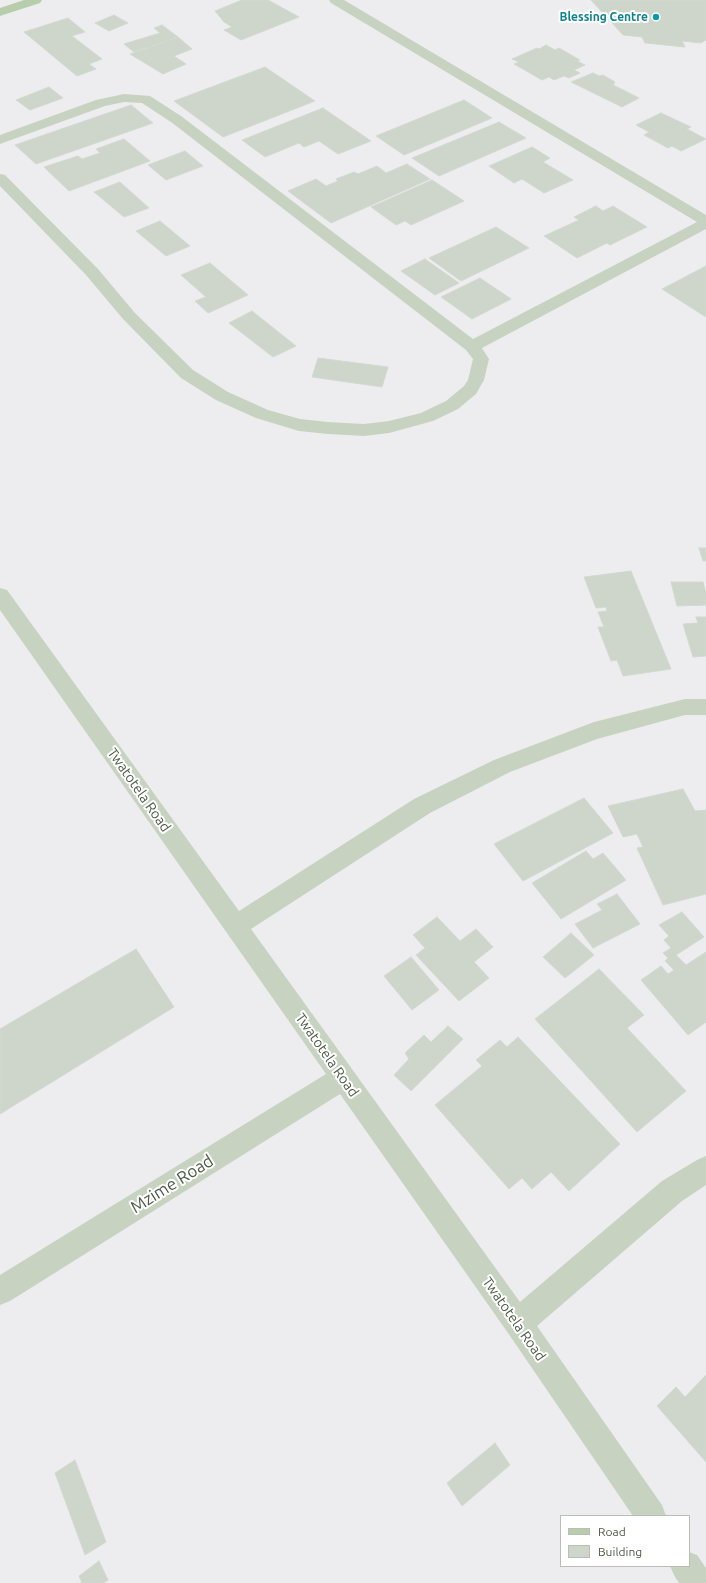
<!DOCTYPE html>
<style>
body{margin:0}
#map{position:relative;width:706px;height:1583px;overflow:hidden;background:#ededf0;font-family:Ubuntu,sans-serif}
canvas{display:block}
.legend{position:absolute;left:560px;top:1515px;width:130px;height:52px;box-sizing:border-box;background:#fff;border:1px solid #b8bdb5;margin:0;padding:5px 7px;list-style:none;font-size:12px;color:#4d5a45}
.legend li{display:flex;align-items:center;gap:8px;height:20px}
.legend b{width:20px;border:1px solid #b8bdb5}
</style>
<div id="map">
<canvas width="706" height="1583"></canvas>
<ul class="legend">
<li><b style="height:5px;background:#b8cdac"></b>Road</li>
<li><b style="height:11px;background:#ced5cb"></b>Building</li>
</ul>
</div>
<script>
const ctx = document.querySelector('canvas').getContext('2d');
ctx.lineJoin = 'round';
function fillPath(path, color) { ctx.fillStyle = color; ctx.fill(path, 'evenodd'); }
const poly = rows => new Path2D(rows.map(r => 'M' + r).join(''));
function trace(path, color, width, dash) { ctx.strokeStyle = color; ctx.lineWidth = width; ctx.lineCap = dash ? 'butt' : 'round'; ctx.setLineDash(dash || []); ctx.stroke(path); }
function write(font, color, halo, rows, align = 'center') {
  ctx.font = font + ' Ubuntu,sans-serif'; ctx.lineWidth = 4; ctx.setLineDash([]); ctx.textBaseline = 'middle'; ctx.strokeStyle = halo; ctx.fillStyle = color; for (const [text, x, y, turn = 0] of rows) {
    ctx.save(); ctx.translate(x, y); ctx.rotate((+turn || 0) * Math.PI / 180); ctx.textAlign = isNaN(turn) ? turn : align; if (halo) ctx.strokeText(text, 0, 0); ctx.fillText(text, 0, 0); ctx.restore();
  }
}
const building = poly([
 [242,0,268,0,299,17,241,40,224,30,232,27,224,22,215,11,242,0],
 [591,0,706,0,706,40,701,43,682,41,685,47,645,43,642,37,623,35,591,0],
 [114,15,128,23,109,31,95,23,114,15],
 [68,18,85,32,72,36,102,59,89,64,96,69,77,76,24,32,68,18],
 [162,25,178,37,134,52,124,44,160,33,154,28,162,25],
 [178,37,192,49,174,56,186,64,163,74,130,54,178,37],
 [546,45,555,50,559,48,580,60,577,61,585,65,574,70,580,73,569,78,564,76,554,80,549,77,542,80,514,64,519,62,512,59,537,48,539,49,546,45],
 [265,67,315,101,223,137,174,101,265,67],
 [593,73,599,76,603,75,615,82,613,85,639,98,622,107,571,82,593,73],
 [49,87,63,98,30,110,16,100,49,87],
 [464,100,492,118,404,155,376,136,464,100],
 [131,105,153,123,36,164,15,145,131,105],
 [323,108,371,141,338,154,319,141,304,147,299,143,265,157,242,140,323,108],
 [661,113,691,127,687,129,706,139,681,151,672,146,668,148,644,135,649,132,636,125,661,113],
 [499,122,526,138,439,176,412,158,499,122],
 [124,139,150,161,69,191,44,167,78,156,82,159,100,153,96,149,124,139],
 [532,147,550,158,543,162,573,180,544,193,522,179,514,183,489,166,532,147],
 [185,151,203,166,166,180,148,165,185,151],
 [407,164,430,179,331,223,288,191,316,179,326,186,338,181,336,179,354,172,358,174,377,166,386,173,407,164],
 [432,180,464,201,411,225,405,221,396,225,371,207,432,180],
 [120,182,149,208,124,217,94,192,120,182],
 [596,206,603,211,613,206,647,227,610,245,607,243,577,258,544,236,579,220,574,217,596,206],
 [160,221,190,246,166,256,136,231,160,221],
 [496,227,529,248,461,281,429,258,496,227],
 [425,259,459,283,435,295,401,271,425,259],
 [210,263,248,295,208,313,195,301,206,297,181,275,210,263],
 [706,266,706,317,662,289,706,266],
 [480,278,511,299,472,319,441,297,480,278],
 [252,311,296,346,273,357,229,323,252,311],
 [318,358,388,367,382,387,312,377,318,358],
 [699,548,706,548,706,561,703,561,699,548],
 [631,571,671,669,623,676,617,660,611,661,598,627,604,627,598,612,607,611,606,607,596,608,584,577,631,571],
 [671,582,703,582,706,593,706,605,677,606,671,582],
 [696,617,706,617,706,656,693,657,683,624,698,623,696,617],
 [683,789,695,811,706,810,706,894,663,905,637,848,643,847,637,834,623,837,608,806,683,789],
 [584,798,613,833,523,881,494,844,584,798],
 [586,851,593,859,603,853,626,880,561,919,532,883,586,851],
 [617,894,640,924,593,948,575,924,602,910,597,904,617,894],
 [682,912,704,937,676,955,686,965,706,952,706,1022,688,1035,641,980,661,966,668,974,674,970,665,961,668,958,663,953,671,948,664,940,669,936,659,925,682,912],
 [437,917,460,941,476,929,493,947,474,962,489,978,459,1001,416,955,425,948,413,935,437,917],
 [571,933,594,955,565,978,543,957,571,933],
 [136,949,174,1007,0,1114,0,1029,136,949],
 [411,957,439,990,412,1010,384,976,411,957],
 [599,969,644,1015,627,1028,686,1091,637,1132,535,1019,599,969],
 [448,1026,463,1039,411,1091,394,1075,409,1059,405,1053,424,1035,431,1042,448,1026],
 [518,1037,620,1144,569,1191,551,1172,532,1189,522,1178,509,1189,435,1105,482,1066,476,1060,500,1040,507,1047,518,1037],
 [706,1375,706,1462,657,1406,676,1387,685,1397,706,1375],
 [495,1443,510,1465,462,1506,447,1483,495,1443],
 [75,1460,106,1542,85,1555,55,1473,75,1460],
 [99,1561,108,1580,103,1583,82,1583,79,1576,99,1561]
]);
const street = poly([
 [329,0,344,0,706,215,706,229,482,348,489,359,484,380,476,394,458,409,433,421,389,433,364,436,328,434,299,431,256,418,216,400,181,378,123,319,86,275,0,186,0,174,5,175,98,269,135,313,193,370,228,392,268,410,300,419,328,422,364,424,389,421,421,413,446,401,464,386,468,380,473,359,466,350,171,122,142,103,124,102,105,106,0,144,0,135,96,100,124,94,150,96,181,116,473,339,697,222,331,3,329,0],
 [0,588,7,590,239,911,414,799,494,760,594,722,685,699,706,699,706,715,685,715,597,739,510,772,430,813,251,929,520,1302,662,1181,697,1160,706,1156,706,1185,682,1201,537,1326,662,1505,666,1516,633,1516,508,1333,340,1094,10,1301,0,1305,0,1275,326,1074,0,610,0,588],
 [689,1552,697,1555,706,1568,706,1583,679,1583,675,1577,670,1566,689,1566,689,1552]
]);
const primary = poly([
 [24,0,42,0,40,3,0,16,0,8,24,0]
]);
const markers = [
 [656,17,4,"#0f9aa8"]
];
const farCulturenames = [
 ["Blessing Centre",648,17]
];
const streetNames = [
 ["Twatotela Road",139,790,55],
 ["Twatotela Road",327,1055,55],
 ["Twatotela Road",514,1319,55]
];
const nearStreetnames = [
 ["Mzime Road",172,1184,-32]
];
fillPath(building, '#ced5cb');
trace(building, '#d2d9d0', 1);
fillPath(street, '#c7d3c0');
fillPath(primary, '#b8cdac');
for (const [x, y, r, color] of markers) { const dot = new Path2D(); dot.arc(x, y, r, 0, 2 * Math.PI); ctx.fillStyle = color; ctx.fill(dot); trace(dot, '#fff', 1.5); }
write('bold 12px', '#0d838f', '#fff', farCulturenames, 'right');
write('14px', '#4d5a45', '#fff', streetNames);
write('17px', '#4d5a45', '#fff', nearStreetnames);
</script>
